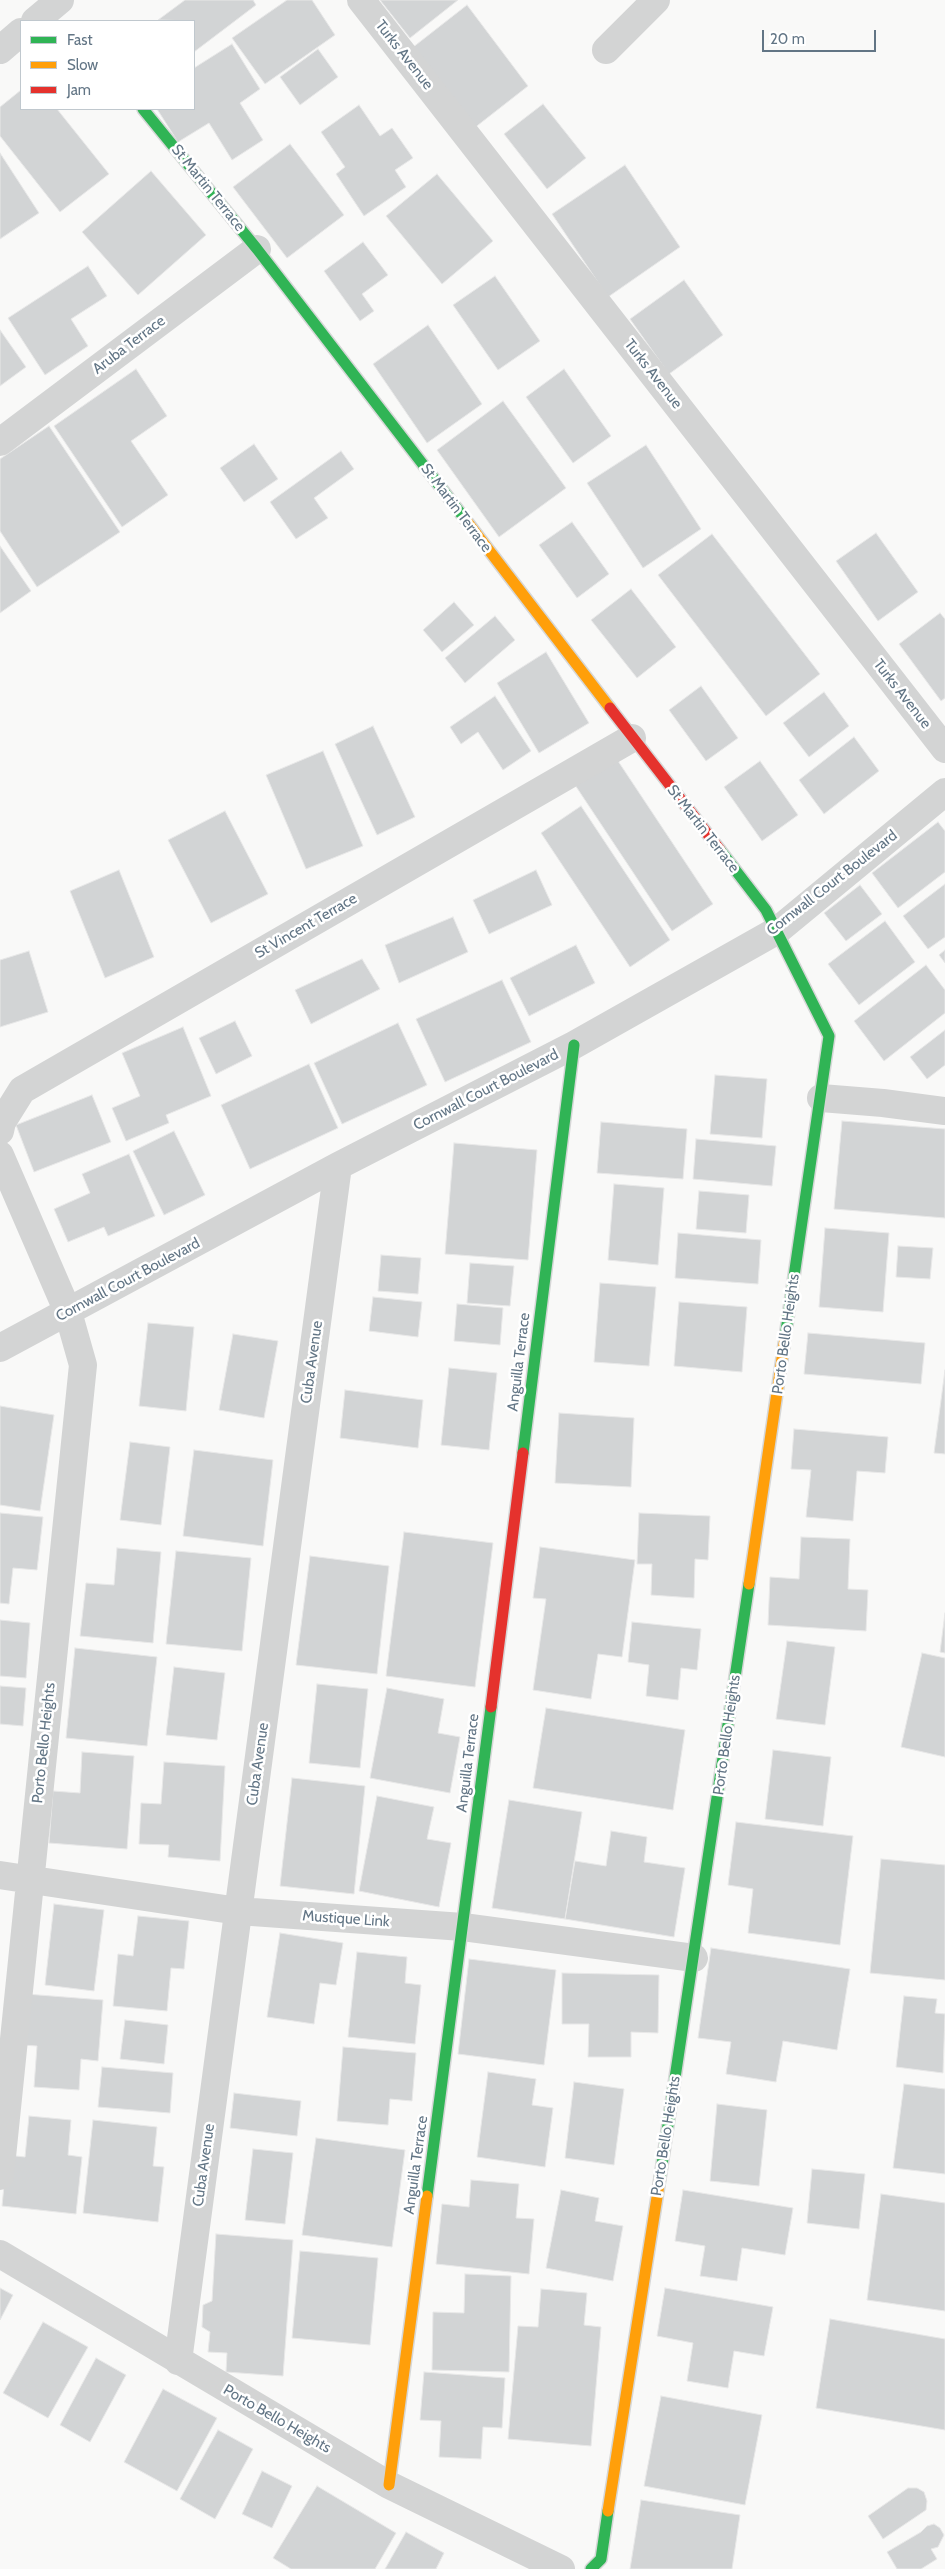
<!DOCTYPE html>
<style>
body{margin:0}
#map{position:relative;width:945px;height:2569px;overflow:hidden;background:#f9f9f8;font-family:Cabin,sans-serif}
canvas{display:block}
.legend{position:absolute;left:20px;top:20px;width:175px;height:90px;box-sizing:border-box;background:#fff;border:1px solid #c0c8ce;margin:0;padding:6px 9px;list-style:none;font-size:15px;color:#627585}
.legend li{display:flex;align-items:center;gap:10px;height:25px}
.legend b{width:25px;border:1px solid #c0c8ce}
.scale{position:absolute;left:762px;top:30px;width:114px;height:22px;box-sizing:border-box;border:2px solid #627585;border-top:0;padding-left:6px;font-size:15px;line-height:18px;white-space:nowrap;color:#627585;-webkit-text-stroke:4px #fff;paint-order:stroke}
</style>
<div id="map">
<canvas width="945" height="2569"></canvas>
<ul class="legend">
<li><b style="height:6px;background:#30b455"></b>Fast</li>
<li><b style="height:6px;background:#ff9f0a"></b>Slow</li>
<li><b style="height:6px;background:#e5322d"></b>Jam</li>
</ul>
<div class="scale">20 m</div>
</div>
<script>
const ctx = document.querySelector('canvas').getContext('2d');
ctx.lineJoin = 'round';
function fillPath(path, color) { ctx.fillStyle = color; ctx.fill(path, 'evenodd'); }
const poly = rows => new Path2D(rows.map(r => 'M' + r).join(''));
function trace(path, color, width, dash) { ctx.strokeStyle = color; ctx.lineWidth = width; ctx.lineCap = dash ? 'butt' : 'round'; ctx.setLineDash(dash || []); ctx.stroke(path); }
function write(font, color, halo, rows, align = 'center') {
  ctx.font = font + ' Cabin,sans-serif'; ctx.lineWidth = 5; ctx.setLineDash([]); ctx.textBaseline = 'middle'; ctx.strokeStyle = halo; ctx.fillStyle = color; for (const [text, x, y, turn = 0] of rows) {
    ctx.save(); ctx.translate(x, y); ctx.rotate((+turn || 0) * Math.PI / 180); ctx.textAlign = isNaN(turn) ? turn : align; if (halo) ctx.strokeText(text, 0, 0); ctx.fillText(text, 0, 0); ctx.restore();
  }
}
const building = poly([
 [185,0,253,0,256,5,194,52,194,21,158,20,185,0],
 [287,0,312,0,335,35,265,84,232,38,287,0],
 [380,0,458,0,410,38,380,0],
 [467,5,528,86,473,129,412,48,467,5],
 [232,44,260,89,240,103,263,140,232,160,209,123,178,142,157,109,194,109,194,68,232,44],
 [318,49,338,77,300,105,280,77,318,49],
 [21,90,21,109,57,109,109,174,60,212,0,136,0,107,21,90],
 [543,104,586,158,547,189,504,134,543,104],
 [359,105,380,136,392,128,413,158,395,170,406,187,364,216,336,174,345,167,321,132,359,105],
 [290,144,344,215,287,258,233,187,290,144],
 [0,153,39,213,0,239,0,153],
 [625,165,680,247,608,297,552,214,625,165],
 [151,171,206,235,138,295,82,232,151,171],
 [437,174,493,241,442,284,386,216,437,174],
 [363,242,388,275,362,294,374,311,360,321,324,271,363,242],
 [88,266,107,296,71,319,88,346,45,375,8,318,88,266],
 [495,276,540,341,498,370,453,305,495,276],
 [684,280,723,335,669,374,630,319,684,280],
 [428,325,482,404,427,443,373,364,428,325],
 [0,330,26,367,0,386,0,330],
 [136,369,167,416,131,441,168,495,122,527,54,426,136,369],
 [564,369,611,436,573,463,526,397,564,369],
 [503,401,566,488,499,537,437,450,503,401],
 [49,426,120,532,37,587,0,531,0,459,49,426],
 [254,444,278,479,244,502,220,468,254,444],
 [646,445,701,529,643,568,587,483,646,445],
 [341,451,354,469,314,498,328,518,296,539,270,502,341,451],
 [572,522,609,574,577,598,539,545,572,522],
 [876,533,918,592,878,621,836,561,876,533],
 [712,534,820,674,766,716,658,575,712,534],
 [0,546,31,591,0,613,0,546],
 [631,589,676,647,637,678,591,620,631,589],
 [454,602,474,625,442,652,423,630,454,602],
 [940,613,945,619,945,698,941,701,899,644,940,613],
 [495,616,515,640,465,683,445,658,495,616],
 [546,652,589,723,539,753,497,683,546,652],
 [701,686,738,738,706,761,669,710,701,686],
 [824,692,849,726,809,757,783,723,824,692],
 [495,696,531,751,503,770,478,732,461,744,450,727,495,696],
 [373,726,415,817,377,835,335,744,373,726],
 [854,737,879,771,824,814,799,780,854,737],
 [323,751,363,846,306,869,266,775,323,751],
 [616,758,713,904,672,931,575,785,616,758],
 [760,761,798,815,762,841,724,787,760,761],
 [581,806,670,940,630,967,541,833,581,806],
 [225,811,268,894,211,923,168,840,225,811],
 [938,822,945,831,945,872,898,908,872,873,938,822],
 [119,870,154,957,105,978,70,891,119,870],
 [536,870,552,905,489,934,473,900,536,870],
 [945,884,945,937,928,949,903,916,945,884],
 [860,885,882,914,846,941,824,913,860,885],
 [453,917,468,952,399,983,385,945,453,917],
 [885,921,915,962,859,1005,828,964,885,921],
 [576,945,595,983,529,1016,510,978,576,945],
 [945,950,945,963,939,955,945,950],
 [29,951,48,1012,0,1027,0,960,29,951],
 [362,959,380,989,311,1024,295,990,362,959],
 [926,965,945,990,945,1013,884,1061,854,1021,926,965],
 [502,980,531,1042,445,1082,416,1019,502,980],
 [235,1021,252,1056,216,1074,199,1038,235,1021],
 [398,1023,427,1085,342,1124,314,1063,398,1023],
 [183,1027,211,1096,166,1115,169,1123,126,1141,112,1108,140,1096,122,1053,183,1027],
 [945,1030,945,1065,927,1079,910,1057,945,1030],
 [309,1064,338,1128,250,1169,221,1105,309,1064],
 [715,1075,767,1079,762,1138,710,1134,715,1075],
 [92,1095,111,1142,34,1172,16,1125,92,1095],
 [842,1121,945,1129,945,1218,834,1209,842,1121],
 [601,1122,687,1129,683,1179,597,1173,601,1122],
 [174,1131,205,1195,164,1215,133,1151,174,1131],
 [696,1139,776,1146,772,1186,693,1179,696,1139],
 [454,1143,537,1150,528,1260,445,1254,454,1143],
 [129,1154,155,1216,108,1236,104,1227,68,1242,54,1209,90,1193,82,1174,129,1154],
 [614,1184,664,1188,658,1265,608,1260,614,1184],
 [699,1191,749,1195,746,1233,696,1229,699,1191],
 [825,1228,889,1233,883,1312,819,1307,825,1228],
 [678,1233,761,1240,758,1284,675,1278,678,1233],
 [898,1246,933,1248,930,1279,896,1277,898,1246],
 [381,1255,421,1258,418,1294,378,1291,381,1255],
 [470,1263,514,1266,510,1306,467,1303,470,1263],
 [600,1283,656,1287,649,1366,594,1362,600,1283],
 [373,1297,422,1302,418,1337,369,1331,373,1297],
 [679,1302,747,1307,742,1372,674,1366,679,1302],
 [457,1304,503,1308,500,1345,454,1341,457,1304],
 [148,1323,194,1327,186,1411,139,1406,148,1323],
 [808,1333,925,1343,921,1384,804,1374,808,1333],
 [233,1334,278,1341,264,1418,219,1410,233,1334],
 [449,1368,497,1373,489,1450,441,1445,449,1368],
 [945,1370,945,1454,934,1453,945,1370],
 [345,1390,423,1400,418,1448,340,1438,345,1390],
 [0,1406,54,1415,40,1511,0,1505,0,1406],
 [559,1413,634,1418,631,1487,555,1483,559,1413],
 [794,1429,888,1437,885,1473,857,1471,853,1521,806,1517,811,1470,791,1469,794,1429],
 [130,1442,170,1447,161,1525,120,1520,130,1442],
 [194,1450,273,1460,263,1546,183,1536,194,1450],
 [0,1513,43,1517,37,1570,13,1568,9,1604,0,1603,0,1513],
 [639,1513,710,1516,708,1560,695,1559,694,1598,651,1595,652,1564,637,1564,639,1513],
 [404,1532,493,1543,475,1687,386,1676,404,1532],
 [801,1537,850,1539,848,1589,868,1590,866,1631,768,1625,770,1577,799,1579,801,1537],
 [540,1547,635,1560,622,1657,598,1654,591,1699,533,1690,546,1599,533,1598,540,1547],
 [117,1548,161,1552,153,1643,80,1636,86,1583,114,1585,117,1548],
 [176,1551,251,1558,242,1651,166,1644,176,1551],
 [310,1556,389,1566,377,1674,296,1665,310,1556],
 [945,1613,945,1653,940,1652,945,1613],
 [0,1620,30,1623,26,1678,0,1676,0,1620],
 [632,1622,701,1629,697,1670,681,1668,678,1700,646,1696,649,1665,628,1662,632,1622],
 [787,1641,835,1647,825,1725,776,1719,787,1641],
 [75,1648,157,1657,147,1746,66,1738,75,1648],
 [922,1653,945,1658,945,1757,901,1747,922,1653],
 [174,1667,225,1673,217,1740,166,1735,174,1667],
 [317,1684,368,1689,360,1768,309,1763,317,1684],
 [0,1686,26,1688,23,1726,0,1724,0,1686],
 [387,1688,444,1699,438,1733,460,1737,450,1793,370,1778,387,1688],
 [546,1708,685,1730,673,1810,533,1788,546,1708],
 [773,1750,831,1757,823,1826,765,1819,773,1750],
 [82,1752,134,1756,127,1849,49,1843,53,1791,80,1793,82,1752],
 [164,1762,225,1766,220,1861,168,1857,169,1845,139,1844,141,1803,161,1804,164,1762],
 [292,1778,365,1786,354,1894,280,1886,292,1778],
 [377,1796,434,1807,427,1839,451,1843,439,1907,359,1891,377,1796],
 [509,1800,582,1812,565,1919,492,1908,509,1800],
 [736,1822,853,1836,840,1945,748,1933,753,1889,728,1885,736,1822],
 [611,1831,647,1837,644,1862,685,1868,674,1937,565,1919,575,1861,606,1866,611,1831],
 [881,1859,945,1865,945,1980,870,1973,881,1859],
 [54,1904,104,1910,94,1991,45,1985,54,1904],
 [138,1916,189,1921,184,1969,171,1968,167,2011,113,2006,118,1954,133,1956,138,1916],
 [280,1933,343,1943,336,1985,320,1983,314,2024,267,2017,280,1933],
 [711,1948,850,1969,837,2050,783,2041,776,2082,726,2074,731,2042,698,2038,711,1948],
 [357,1952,407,1957,405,1983,421,1985,415,2044,348,2037,357,1952],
 [469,1959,556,1970,544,2065,458,2054,469,1959],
 [562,1973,659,1975,658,2033,631,2032,631,2057,588,2057,589,2024,562,2024,562,1973],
 [26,1994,103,2000,98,2061,81,2059,79,2090,34,2087,37,2046,22,2045,26,1994],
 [904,1996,937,1999,935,2013,945,2014,943,2073,896,2067,904,1996],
 [125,2020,168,2025,164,2064,120,2059,125,2020],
 [343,2047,416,2053,412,2101,390,2099,388,2125,337,2121,343,2047],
 [102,2067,173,2073,170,2113,98,2107,102,2067],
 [488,2072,536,2079,532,2105,553,2108,545,2167,477,2157,488,2072],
 [574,2082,624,2089,614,2165,565,2158,574,2082],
 [904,2084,945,2089,945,2174,893,2168,904,2084],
 [234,2093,301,2101,297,2136,230,2128,234,2093],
 [717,2104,767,2110,759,2186,710,2181,717,2104],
 [29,2116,71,2120,68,2155,82,2157,76,2214,2,2206,7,2155,25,2157,29,2116],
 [93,2120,157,2127,153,2166,164,2167,158,2222,83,2213,93,2120],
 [316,2138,405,2150,392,2247,302,2235,316,2138],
 [253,2149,293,2153,285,2224,245,2220,253,2149],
 [812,2169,865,2174,859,2229,807,2223,812,2169],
 [471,2180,519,2184,516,2218,534,2219,529,2274,436,2264,442,2204,469,2207,471,2180],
 [561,2190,599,2198,595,2221,623,2226,613,2281,546,2268,561,2190],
 [683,2190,793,2208,785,2255,742,2248,737,2281,700,2276,705,2246,675,2241,683,2190],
 [881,2194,945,2203,945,2311,867,2300,881,2194],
 [216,2234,293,2240,283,2376,226,2372,227,2353,208,2352,210,2332,202,2327,203,2305,212,2301,216,2234],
 [300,2251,378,2258,370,2345,292,2338,300,2251],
 [465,2274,511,2276,509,2372,432,2370,433,2312,464,2313,465,2274],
 [0,2288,13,2295,0,2320,0,2288],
 [665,2288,773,2307,764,2356,734,2351,728,2388,687,2381,693,2343,657,2336,665,2288],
 [541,2289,587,2293,584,2325,601,2327,591,2446,508,2439,518,2326,538,2327,541,2289],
 [830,2319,945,2339,945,2430,816,2408,830,2319],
 [43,2322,88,2347,48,2418,3,2393,43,2322],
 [96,2358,126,2375,90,2442,60,2425,96,2358],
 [424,2372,505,2378,502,2428,483,2427,481,2459,439,2457,441,2421,420,2420,424,2372],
 [163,2389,217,2418,177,2491,124,2462,163,2389],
 [661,2396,762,2415,745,2505,644,2486,661,2396],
 [218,2430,253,2449,215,2519,180,2499,218,2430],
 [262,2471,292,2486,272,2528,242,2514,262,2471],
 [317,2486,396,2533,375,2569,291,2569,273,2558,317,2486],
 [908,2488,917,2488,924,2492,927,2501,926,2510,883,2539,868,2516,908,2488],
 [641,2500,740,2515,732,2569,630,2569,641,2500],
 [934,2524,940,2528,944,2535,938,2547,931,2549,937,2559,921,2569,897,2569,887,2552,921,2532,927,2526,934,2524],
 [406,2532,444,2553,436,2569,385,2569,406,2532]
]);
const street = poly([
 [361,0,945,749],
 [35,21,60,0],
 [0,50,21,32],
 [606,50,656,0],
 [0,442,257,249],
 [821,1098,883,1103,945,1111],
 [0,1131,2,1122,22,1090,632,738],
 [0,1155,68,1312,83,1365,0,2176],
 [0,1348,338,1166,574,1045,778,930,945,792],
 [0,1875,238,1911,463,1927,694,1958],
 [0,2254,389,2485,561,2569],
 [178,2361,338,1166]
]);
const fast = poly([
 [143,109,257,249,465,519],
 [720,850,766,910,829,1036,785,1338],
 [523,1453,574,1045],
 [660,2178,749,1584],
 [427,2196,491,1707],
 [591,2569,601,2559,608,2511]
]);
const slow = poly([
 [465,519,610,708],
 [749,1584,785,1338],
 [389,2485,427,2196],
 [608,2511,660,2178]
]);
const jam = poly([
 [610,708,720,850],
 [491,1707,523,1453]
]);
const streetNames = [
 ["Turks Avenue",404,55,52],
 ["St Martin Terrace",208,188,51],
 ["Aruba Terrace",129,345,-37],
 ["Turks Avenue",653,374,52],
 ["St Martin Terrace",456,508,53],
 ["Turks Avenue",902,694,52],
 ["St Martin Terrace",703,829,52],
 ["Cornwall Court Boulevard",832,883,-38],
 ["St Vincent Terrace",306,926,-30],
 ["Cornwall Court Boulevard",486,1090,-27],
 ["Cornwall Court Boulevard",128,1280,-28],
 ["Porto Bello Heights",786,1334,-82],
 ["Cuba Avenue",312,1362,-82],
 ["Anguilla Terrace",519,1362,-83],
 ["Porto Bello Heights",727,1735,-82],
 ["Porto Bello Heights",44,1743,-84],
 ["Anguilla Terrace",468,1763,-83],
 ["Cuba Avenue",258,1764,-82],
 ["Mustique Link",346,1919,4],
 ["Porto Bello Heights",666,2136,-81],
 ["Cuba Avenue",204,2165,-82],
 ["Anguilla Terrace",416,2165,-82],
 ["Porto Bello Heights",277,2419,30]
];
fillPath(building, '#d2d4d5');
trace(building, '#e8e8e8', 1);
trace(fast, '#d6d7d7', 14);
trace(slow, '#d6d7d7', 14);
trace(jam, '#d6d7d7', 14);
trace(street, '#d3d4d4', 28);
trace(fast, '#30b455', 11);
trace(slow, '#ff9f0a', 11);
trace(jam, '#e5322d', 11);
write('15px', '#627585', '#fff', streetNames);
</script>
